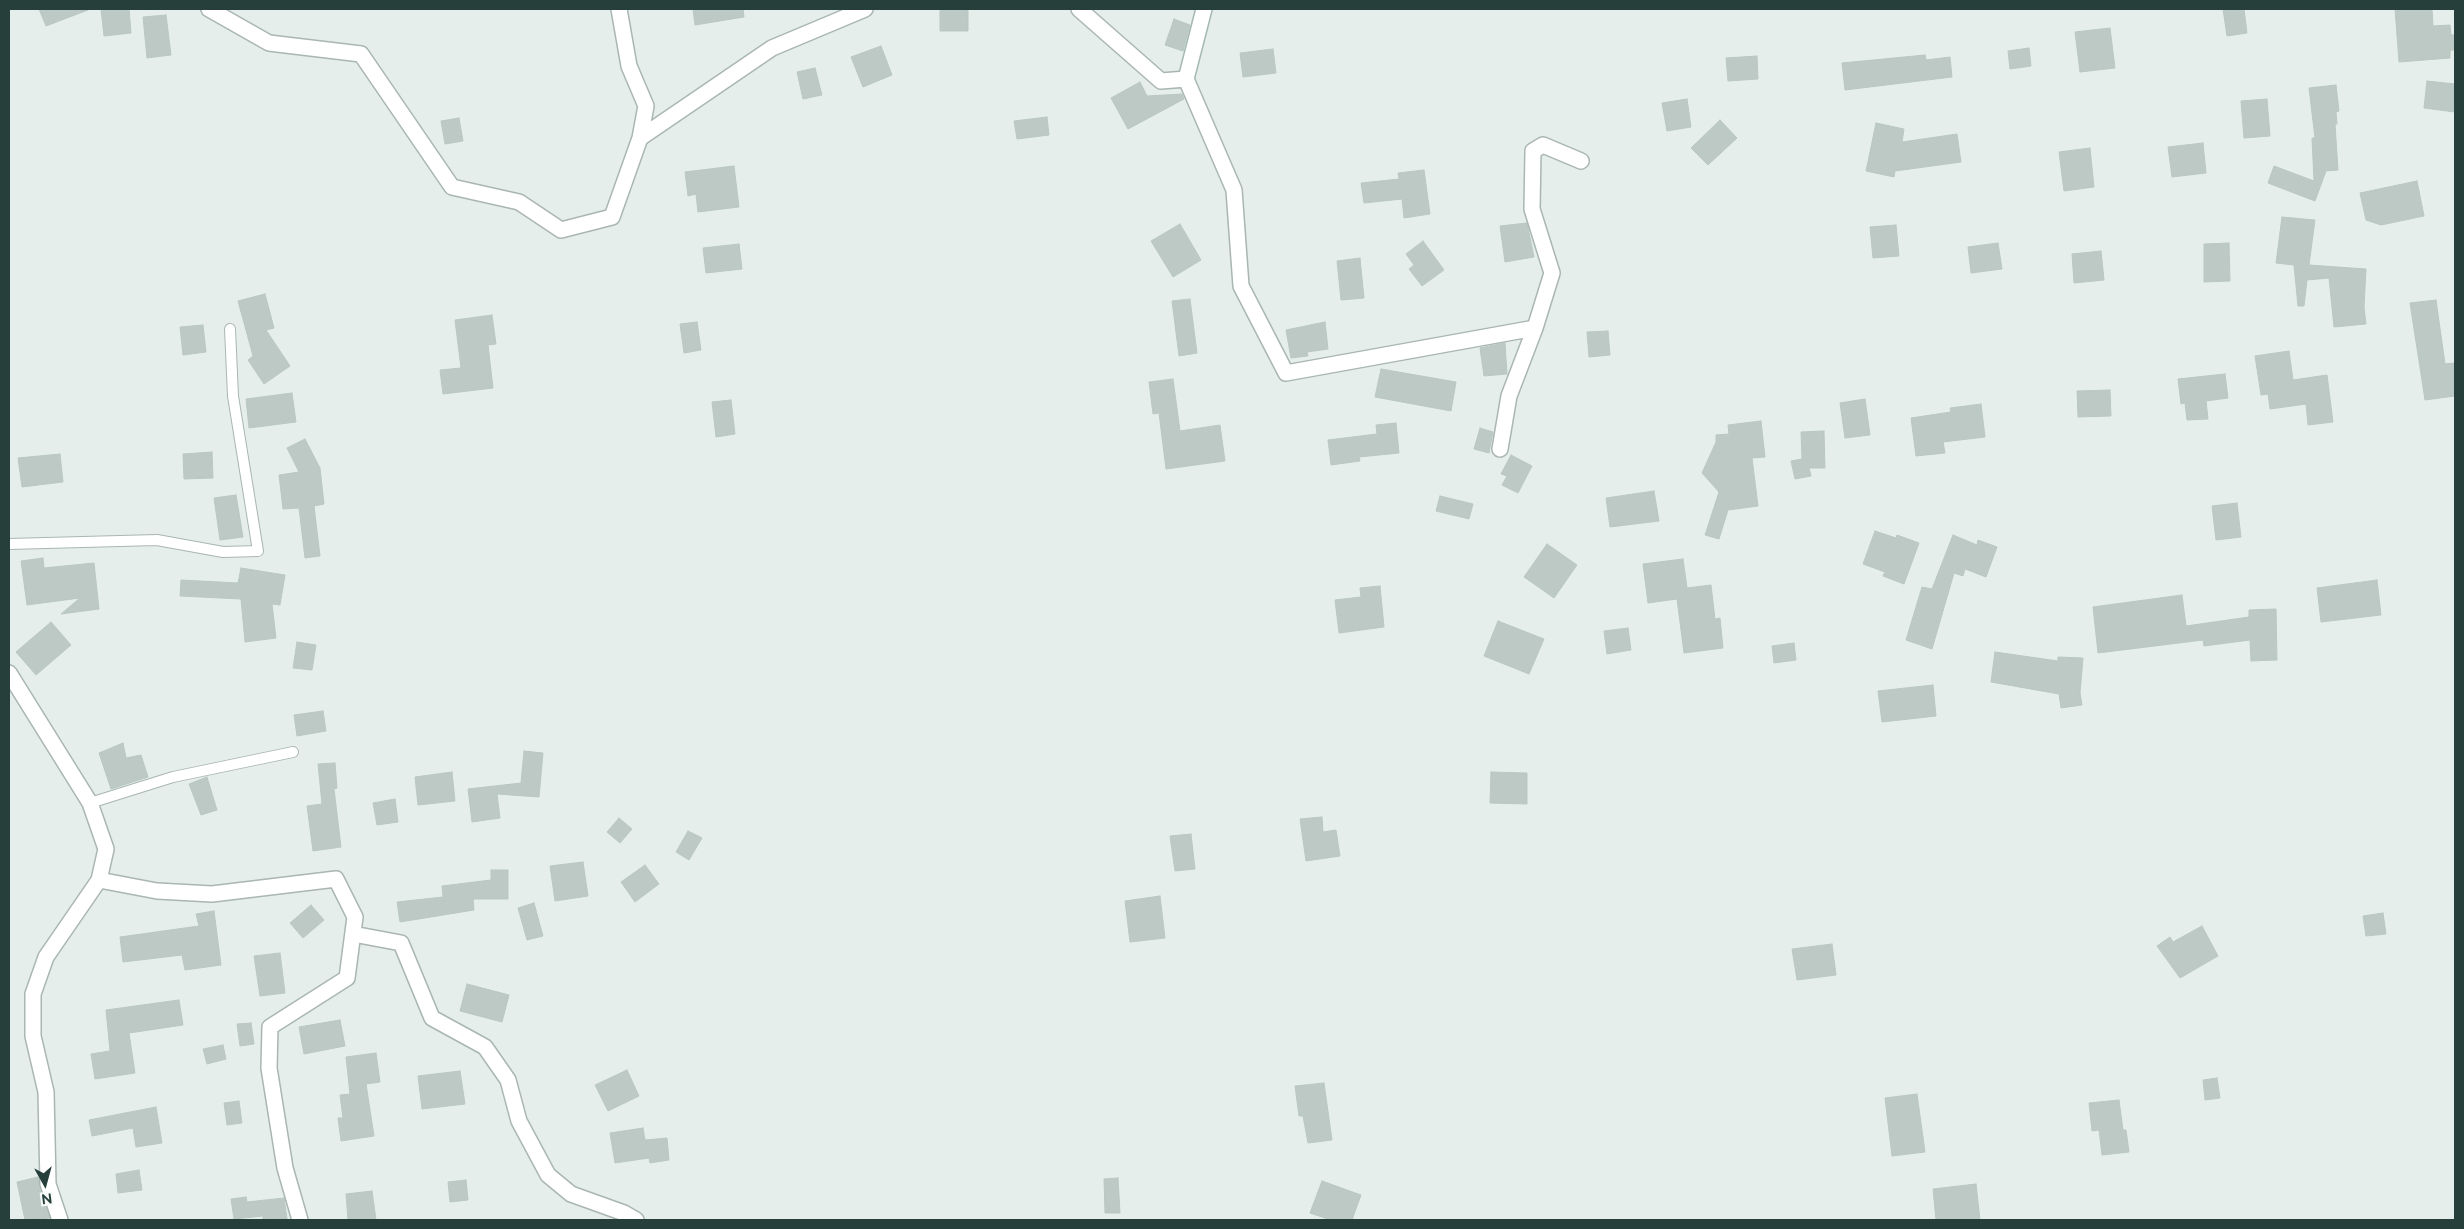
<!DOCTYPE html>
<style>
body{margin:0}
#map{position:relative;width:2464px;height:1229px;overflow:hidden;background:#e6eeeb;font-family:Raleway,sans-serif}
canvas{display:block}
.frame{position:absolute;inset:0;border:10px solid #263f3a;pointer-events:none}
.north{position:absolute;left:20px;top:1159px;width:50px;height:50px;-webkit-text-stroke:4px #f7faf9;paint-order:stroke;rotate:173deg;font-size:14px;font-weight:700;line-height:20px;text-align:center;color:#263f3a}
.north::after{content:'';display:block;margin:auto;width:18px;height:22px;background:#263f3a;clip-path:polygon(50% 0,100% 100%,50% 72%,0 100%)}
</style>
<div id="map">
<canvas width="2464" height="1229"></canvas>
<div class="frame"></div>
<div class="north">N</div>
</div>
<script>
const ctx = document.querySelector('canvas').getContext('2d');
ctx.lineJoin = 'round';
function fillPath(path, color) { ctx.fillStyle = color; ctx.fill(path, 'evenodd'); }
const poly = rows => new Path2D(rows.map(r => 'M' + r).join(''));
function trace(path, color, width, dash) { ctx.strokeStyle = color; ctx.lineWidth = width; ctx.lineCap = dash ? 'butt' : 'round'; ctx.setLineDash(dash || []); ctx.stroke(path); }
const building = poly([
 [39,9,88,9,88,10,46,26,39,9],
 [101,9,129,9,131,33,104,36,101,9],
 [693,9,743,9,744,17,695,25,693,9],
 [940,9,968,9,968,31,940,31,940,9],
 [2223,9,2244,9,2247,33,2227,36,2223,9],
 [2395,9,2432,9,2433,26,2450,25,2451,35,2455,35,2455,50,2450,50,2450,58,2399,62,2395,9],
 [166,15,171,55,147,58,143,17,166,15],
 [1174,19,1190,25,1183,51,1165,45,1174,19],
 [2110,28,2115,68,2080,72,2075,32,2110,28],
 [881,46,892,75,863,87,851,57,881,46],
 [2029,48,2031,66,2010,69,2008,51,2029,48],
 [1273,49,1276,73,1243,77,1240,53,1273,49],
 [1925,55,1926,60,1950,57,1952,77,1845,90,1842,63,1925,55],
 [1757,56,1758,79,1728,81,1726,58,1757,56],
 [815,68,822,95,803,99,797,72,815,68],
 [2427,81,2455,84,2455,112,2424,108,2427,81],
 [1140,82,1147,96,1182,94,1184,99,1128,129,1111,98,1140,82],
 [2336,85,2339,111,2336,112,2337,124,2335,124,2338,170,2326,171,2315,201,2268,183,2274,166,2314,181,2312,138,2315,138,2309,88,2336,85],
 [1687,99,1691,127,1667,131,1662,103,1687,99],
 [2267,99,2270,136,2244,138,2241,101,2267,99],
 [1047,117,1049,135,1017,139,1014,121,1047,117],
 [459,118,463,141,445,144,441,121,459,118],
 [1720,120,1737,138,1708,165,1691,148,1720,120],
 [1876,123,1904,129,1902,142,1957,134,1961,162,1895,171,1894,177,1866,171,1876,123],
 [2203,143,2206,173,2172,177,2168,147,2203,143],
 [2090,148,2094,187,2064,191,2059,152,2090,148],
 [734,166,739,207,698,212,696,194,688,196,685,172,734,166],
 [1424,170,1430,214,1404,218,1402,199,1364,203,1361,183,1399,179,1398,173,1424,170],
 [2417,181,2424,216,2381,225,2366,220,2360,193,2417,181],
 [2282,217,2315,220,2309,265,2366,269,2364,307,2366,324,2334,327,2329,278,2307,280,2304,306,2298,306,2294,265,2276,263,2282,217],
 [1527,223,1534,257,1505,262,1500,226,1527,223],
 [1180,224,1201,260,1173,277,1151,241,1180,224],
 [1896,225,1899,256,1873,258,1870,227,1896,225],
 [1423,241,1444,270,1422,286,1409,269,1414,265,1406,254,1423,241],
 [1998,243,2002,269,1971,273,1968,247,1998,243],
 [2229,243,2230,281,2204,282,2204,244,2229,243],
 [739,244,742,269,706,273,703,248,739,244],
 [2101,251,2104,280,2074,283,2072,254,2101,251],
 [1360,258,1364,298,1341,300,1337,261,1360,258],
 [265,294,274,328,266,330,290,366,264,384,248,360,253,356,238,301,265,294],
 [1190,299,1197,353,1179,356,1172,301,1190,299],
 [2436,300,2445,364,2455,363,2455,396,2425,400,2410,303,2436,300],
 [492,315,496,344,488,345,493,388,443,394,440,370,461,368,455,320,492,315],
 [697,322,701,350,684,353,680,324,697,322],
 [1325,322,1328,349,1307,352,1308,356,1291,358,1286,330,1325,322],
 [203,325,206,352,183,355,180,327,203,325],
 [1608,331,1610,355,1589,357,1587,332,1608,331],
 [1505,343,1507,374,1484,376,1480,348,1505,343],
 [2289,351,2293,380,2327,375,2333,422,2308,425,2306,404,2270,409,2268,394,2261,395,2255,356,2289,351],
 [1381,369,1456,382,1451,411,1375,397,1381,369],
 [2225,374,2228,398,2206,401,2208,419,2187,420,2185,403,2181,404,2178,379,2225,374],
 [1173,379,1180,431,1220,425,1225,461,1166,469,1159,413,1153,414,1149,382,1173,379],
 [2110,390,2111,416,2078,417,2077,391,2110,390],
 [292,393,296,422,249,428,246,399,292,393],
 [1865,399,1870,435,1845,438,1840,403,1865,399],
 [731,400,735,434,716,437,712,402,731,400],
 [1981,404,1985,437,1943,442,1945,453,1916,456,1911,418,1951,412,1950,408,1981,404],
 [1761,421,1765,457,1752,458,1758,506,1728,510,1719,539,1705,535,1719,492,1702,473,1716,442,1716,435,1729,434,1728,425,1761,421],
 [1396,423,1399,453,1359,457,1360,461,1331,465,1328,440,1377,434,1376,425,1396,423],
 [1480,428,1493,432,1489,453,1474,449,1480,428],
 [1824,431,1825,468,1809,468,1811,476,1795,479,1791,461,1802,459,1801,432,1824,431],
 [305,439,320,468,324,504,314,506,320,556,305,558,299,508,283,509,279,475,299,472,287,448,305,439],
 [212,452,213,478,184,479,183,454,212,452],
 [60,454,63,482,22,487,18,458,60,454],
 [1511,455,1532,466,1518,493,1502,485,1507,476,1501,474,1511,455],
 [1654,491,1659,521,1610,527,1606,498,1654,491],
 [236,495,243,537,220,540,214,498,236,495],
 [1440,496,1473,504,1469,519,1436,511,1440,496],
 [2237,503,2241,537,2216,540,2212,506,2237,503],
 [1875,531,1896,538,1897,535,1919,543,1904,584,1883,576,1885,572,1863,564,1875,531],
 [1953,535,1977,545,1978,540,1997,547,1986,577,1965,569,1963,576,1954,573,1932,649,1906,640,1922,587,1932,589,1953,535],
 [1547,544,1577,565,1554,598,1524,577,1547,544],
 [43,558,44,568,94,563,99,609,61,614,80,598,27,605,21,561,43,558],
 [1683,559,1687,588,1711,585,1715,619,1720,618,1723,648,1684,653,1677,599,1648,603,1643,564,1683,559],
 [241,568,285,575,280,605,272,604,276,638,245,642,241,599,180,596,181,580,238,583,241,568],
 [2377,580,2381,615,2321,622,2317,588,2377,580],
 [1380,586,1384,627,1339,633,1335,600,1361,597,1360,588,1380,586],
 [2182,595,2186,626,2249,617,2249,610,2276,609,2277,660,2251,661,2250,640,2204,646,2203,640,2098,653,2093,607,2182,595],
 [1498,621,1544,639,1529,674,1484,656,1498,621],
 [51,622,71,645,36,675,16,652,51,622],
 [1628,628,1631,650,1607,654,1604,631,1628,628],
 [297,642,316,645,312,670,293,668,297,642],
 [1794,643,1796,660,1774,663,1772,646,1794,643],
 [1995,652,2058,661,2058,657,2083,658,2080,693,2082,705,2061,708,2059,694,1991,682,1995,652],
 [1933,685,1936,716,1882,722,1878,691,1933,685],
 [323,711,326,731,297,736,294,715,323,711],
 [123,743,126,758,141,755,148,777,111,789,99,753,123,743],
 [524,751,543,753,539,797,497,794,500,818,472,822,468,789,521,783,524,751],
 [335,763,337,788,334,789,341,847,313,851,307,806,322,804,318,764,335,763],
 [452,772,455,801,418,805,415,777,452,772],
 [1491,772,1527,773,1527,804,1490,803,1491,772],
 [207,777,217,810,201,815,189,784,207,777],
 [395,799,398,822,377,825,373,803,395,799],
 [1322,817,1323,832,1336,830,1340,856,1306,861,1300,819,1322,817],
 [619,818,632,829,620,843,607,832,619,818],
 [688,831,702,838,689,860,676,852,688,831],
 [1191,834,1195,869,1175,871,1170,836,1191,834],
 [583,862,588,896,555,901,550,866,583,862],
 [645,865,659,884,635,902,621,882,645,865],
 [491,870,508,870,508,899,473,899,474,910,400,922,397,902,443,897,442,886,491,880,491,870],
 [1160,896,1165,938,1130,942,1125,901,1160,896],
 [534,903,543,936,527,940,518,908,534,903],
 [311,905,324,920,303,938,290,923,311,905],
 [214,911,221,965,185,970,182,955,123,962,120,937,199,926,196,914,214,911],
 [2383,913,2386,934,2366,936,2363,916,2383,913],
 [2202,926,2218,956,2180,978,2157,946,2170,937,2173,942,2202,926],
 [1832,944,1836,975,1797,980,1792,949,1832,944],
 [280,953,285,993,260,996,254,956,280,953],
 [467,984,509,995,502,1022,460,1011,467,984],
 [179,1000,183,1025,129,1033,135,1073,95,1079,91,1054,110,1051,106,1010,179,1000],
 [340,1020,345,1046,304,1054,299,1027,340,1020],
 [251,1023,254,1044,240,1046,237,1024,251,1023],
 [223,1045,226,1059,207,1064,203,1049,223,1045],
 [376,1053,380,1082,366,1084,374,1136,341,1141,338,1118,343,1118,340,1095,350,1094,346,1057,376,1053],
 [627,1070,639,1096,608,1111,595,1085,627,1070],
 [460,1071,465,1104,422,1109,418,1076,460,1071],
 [2217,1078,2220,1098,2205,1100,2203,1080,2217,1078],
 [1324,1083,1332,1140,1308,1143,1303,1116,1299,1116,1295,1086,1324,1083],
 [1917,1094,1925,1152,1892,1156,1885,1098,1917,1094],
 [2119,1100,2123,1130,2126,1130,2129,1152,2102,1155,2099,1130,2092,1131,2089,1103,2119,1100],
 [239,1101,242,1123,227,1125,224,1103,239,1101],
 [156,1107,162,1143,136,1147,133,1128,92,1136,89,1120,156,1107],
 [643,1128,645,1140,667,1138,669,1160,650,1163,649,1158,615,1163,610,1133,643,1128],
 [139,1170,142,1190,118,1193,116,1174,139,1170],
 [38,1177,39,1187,50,1218,25,1220,17,1182,38,1177],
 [1118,1178,1120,1213,1105,1213,1104,1179,1118,1178],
 [466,1180,468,1200,450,1202,448,1182,466,1180],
 [1322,1181,1361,1195,1352,1220,1331,1220,1310,1213,1322,1181],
 [1976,1184,1980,1220,1936,1220,1933,1189,1976,1184],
 [372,1191,376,1220,348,1220,346,1194,372,1191],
 [246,1197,247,1202,284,1198,287,1219,263,1220,263,1216,234,1219,231,1199,246,1197]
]);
const lane = poly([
 [9,544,157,540,223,552,258,551,233,396,230,329],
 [90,803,173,777,293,752]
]);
const street = poly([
 [209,9,269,43,361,54,452,187,519,202,561,230,612,217,640,138,772,48,865,9],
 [619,9,629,66,646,106,640,138],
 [1079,9,1161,81,1186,79,1234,190,1241,286,1286,373,1535,328],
 [1500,449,1509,396,1535,328,1552,273,1532,209,1533,151,1543,145,1581,161],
 [9,673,90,803,106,849,99,880,46,957,33,994,33,1036,46,1092,48,1184,60,1220],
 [99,880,157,891,212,894,336,879,355,917,347,978,270,1027,269,1068,285,1168,300,1220],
 [353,934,401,943,432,1018,485,1047,508,1080,519,1121,548,1175,571,1194,624,1213,636,1220]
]);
const secondary = poly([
 [1186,79,1204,9]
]);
fillPath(building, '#bcc9c4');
trace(building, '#b9c7c2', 1);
trace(lane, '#a9b6b2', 12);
trace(street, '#a9b6b2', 18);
trace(secondary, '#a5b9b3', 18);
trace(lane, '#fff', 10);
trace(street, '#fff', 15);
trace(secondary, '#fff', 15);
</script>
